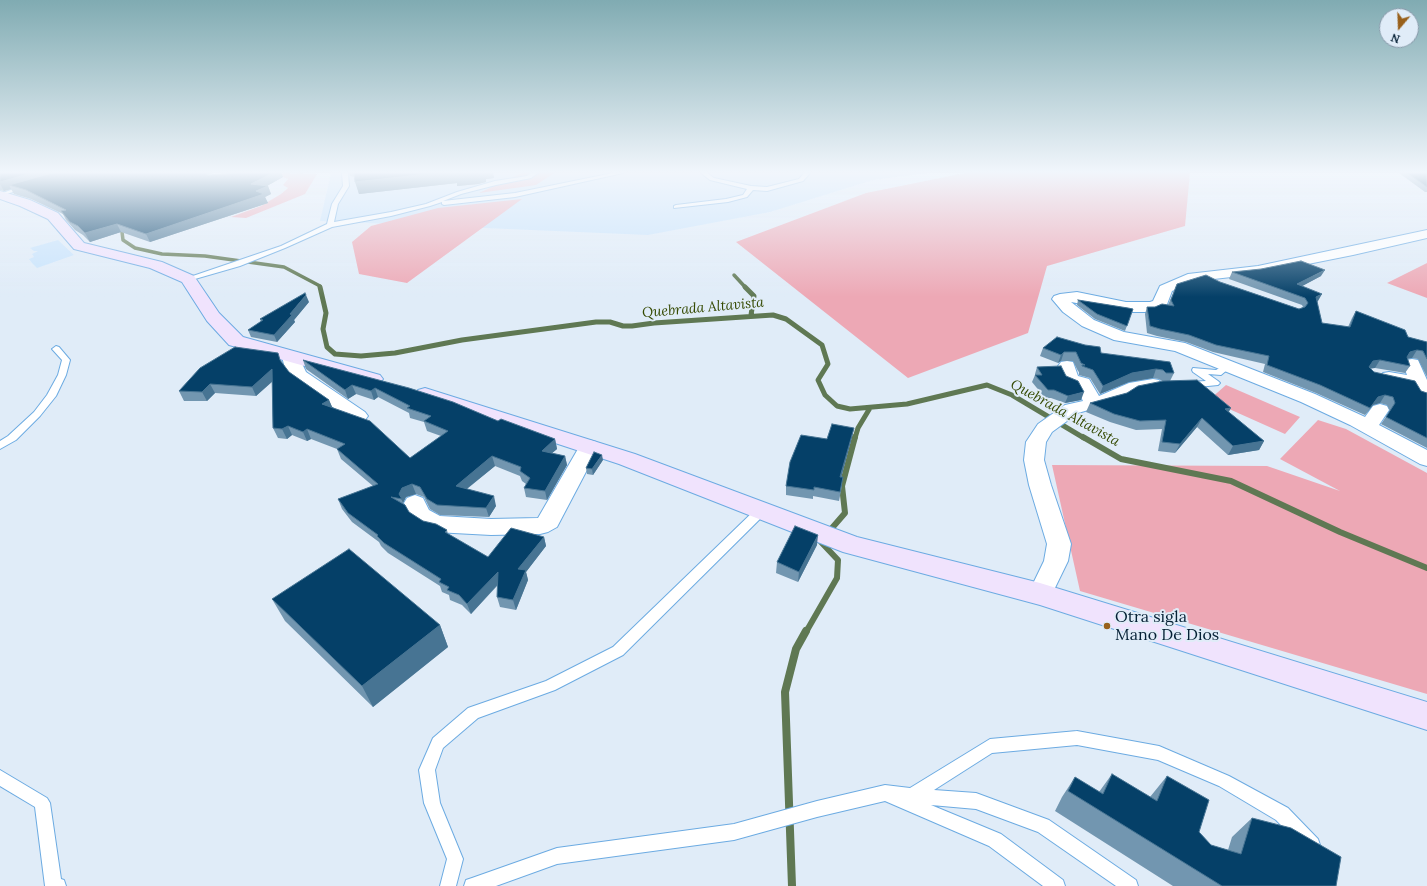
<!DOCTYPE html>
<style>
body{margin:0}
#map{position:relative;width:1427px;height:886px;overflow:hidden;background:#e0ecf8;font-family:Lora,serif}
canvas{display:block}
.north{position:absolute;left:1379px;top:8px;width:40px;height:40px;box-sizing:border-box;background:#e0ecf8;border:1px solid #889aaa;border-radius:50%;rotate:199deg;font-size:11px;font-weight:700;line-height:16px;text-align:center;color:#052035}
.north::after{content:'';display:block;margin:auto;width:14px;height:18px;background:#98601b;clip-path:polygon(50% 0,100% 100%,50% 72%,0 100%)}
</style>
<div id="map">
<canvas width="1427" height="886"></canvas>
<div class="north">N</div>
</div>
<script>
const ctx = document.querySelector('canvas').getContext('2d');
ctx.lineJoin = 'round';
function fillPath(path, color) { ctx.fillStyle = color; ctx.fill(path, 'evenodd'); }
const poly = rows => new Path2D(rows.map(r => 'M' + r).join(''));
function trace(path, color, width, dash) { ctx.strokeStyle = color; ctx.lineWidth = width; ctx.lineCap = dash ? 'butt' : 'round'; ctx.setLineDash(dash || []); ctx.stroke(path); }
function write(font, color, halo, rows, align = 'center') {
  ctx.font = font + ' Lora,serif'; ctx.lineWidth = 4; ctx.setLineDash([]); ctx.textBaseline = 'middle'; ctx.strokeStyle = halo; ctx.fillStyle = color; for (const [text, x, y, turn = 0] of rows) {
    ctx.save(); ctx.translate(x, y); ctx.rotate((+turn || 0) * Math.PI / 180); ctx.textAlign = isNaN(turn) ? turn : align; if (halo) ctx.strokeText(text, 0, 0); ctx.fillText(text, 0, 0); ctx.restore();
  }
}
const built = poly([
 [331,173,927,173,873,180,770,212,648,235,320,221],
 [58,240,74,255,37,268,32,263,29,259,34,257,32,254,38,251,34,251,30,248]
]);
const green = poly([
 [283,173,317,174,305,194,246,218,231,217,261,206,281,194,288,188,283,185,288,179,281,176],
 [522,173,554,173,536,185,479,193],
 [965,173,1190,173,1185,226,1047,266,1028,333,908,378,736,242,866,193],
 [522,199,407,283,359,274,352,242,371,226,438,208],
 [1427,263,1427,298,1387,283],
 [1226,385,1300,417,1285,434,1209,400],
 [1318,420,1346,429,1427,473,1427,694,1080,591,1052,465,1267,466,1340,491,1280,459]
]);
const streamFar3 = poly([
 [124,226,122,232,123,240,135,248,162,254,205,256,284,267,320,286,320,288],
 [734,275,746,288]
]);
const streamFar2 = poly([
 [320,287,326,313,323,329,327,347,335,354,361,356,395,353,462,340,596,322,610,322,623,326,632,326,654,323,773,315,786,319,822,345,828,364,818,380,825,395,837,406,850,409,907,404,987,385,1012,395,1084,438],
 [745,287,754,296,751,315],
 [855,438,858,428,870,408]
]);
const streamFar1 = poly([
 [1083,437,1121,459,1231,481,1340,532,1427,568],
 [832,528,845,513,842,486,855,437],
 [806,632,837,578,838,560,821,542]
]);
const stream = poly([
 [792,886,785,692,796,649,806,631]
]);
const lane = poly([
 [342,173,348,173,349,186,338,204,334,222,391,212,426,204,457,192,495,181,527,176,531,173,538,173,531,178,496,185,461,194,443,201,515,193,613,173,623,173,515,197,444,205,442,204,442,202,430,206,391,216,332,227,285,248,240,266,188,281,184,279,281,246,327,224,332,204,343,186,342,173],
 [701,173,707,173,714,178,751,186,767,187,799,179,804,173,810,173,803,181,767,191,753,190,747,197,728,202,674,208,674,206,676,205,726,199,743,195,747,189,710,180,701,173],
 [24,185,26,186,26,188,0,196,0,194,24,185],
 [56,346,59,347,70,360,66,375,56,396,40,416,16,440,0,449,0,441,8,436,34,412,47,395,58,375,62,360,52,349,56,346],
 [1228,363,1232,366,1221,375,1208,374,1218,381,1220,383,1218,385,1188,388,1183,385,1188,382,1206,381,1193,372,1192,370,1193,368,1216,370,1228,363],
 [761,507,765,508,767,511,765,514,623,655,555,690,478,718,443,748,435,770,440,803,463,859,456,886,440,886,447,859,424,803,419,770,433,738,468,708,546,681,613,647,757,508,761,507],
 [1077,731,1159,746,1229,776,1288,808,1318,839,1320,845,1318,851,1312,853,1306,851,1276,820,1219,786,1158,760,1077,745,992,753,934,790,976,793,1049,820,1136,880,1138,886,1116,886,1038,832,976,809,931,805,1001,834,1063,880,1065,886,1043,886,989,846,885,801,817,817,734,840,557,864,496,886,464,886,466,880,472,878,557,848,734,824,817,801,885,785,910,788,990,739,1077,731],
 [0,770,47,798,50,803,61,879,64,880,66,886,45,886,35,807,0,786,0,770]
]);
const street = poly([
 [1427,230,1427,238,1353,255,1258,274,1196,281,1172,291,1166,307,1152,312,1126,312,1071,302,1094,320,1124,332,1185,343,1315,394,1365,417,1373,406,1380,404,1387,406,1389,410,1379,425,1427,450,1427,466,1420,464,1350,425,1301,402,1175,351,1114,340,1082,326,1063,312,1052,299,1054,296,1060,294,1077,292,1126,302,1150,302,1153,301,1160,286,1188,274,1258,266,1427,230],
 [291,352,297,353,306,372,365,412,368,416,365,420,358,422,351,420,294,380,285,368,282,357,285,353,291,352],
 [1412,359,1418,360,1427,380,1427,398,1423,399,1416,397,1412,387,1383,381,1380,377,1383,373,1389,372,1407,375,1403,364,1406,360,1412,359],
 [1067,361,1073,362,1078,376,1089,379,1099,396,1129,383,1153,379,1159,380,1162,384,1159,388,1134,393,1123,400,1078,413,1052,432,1046,442,1044,460,1051,485,1071,544,1068,561,1052,594,1049,601,1040,604,1031,601,1028,594,1044,561,1047,544,1029,485,1024,460,1026,442,1038,424,1065,405,1083,401,1076,387,1064,383,1061,379,1058,366,1061,362,1067,361],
 [589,440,596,442,599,447,557,527,548,532,540,534,491,535,435,532,427,530,413,521,404,503,407,498,415,495,423,498,429,510,440,516,491,519,538,518,582,442,589,440]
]);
const secondary = poly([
 [0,191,30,200,58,213,84,243,162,262,194,276,219,313,243,337,380,375,383,379,380,383,373,385,229,345,207,321,182,282,150,268,74,249,48,219,20,206,0,199,0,191],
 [425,388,635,454,857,537,1040,583,1427,702,1427,730,1040,605,843,552,619,464,418,398,415,394,418,390,425,388]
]);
const wall = poly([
 [0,173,213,173,209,174,209,175,238,173,281,173,283,177,267,186,268,186,271,194,265,197,268,203,150,242,121,232,90,242,83,235,75,230,66,220,63,214,31,199,14,194,11,189,4,191,0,190],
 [349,173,493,173,494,178,486,179,486,182,478,184,457,186,457,183,359,194,355,177,350,176],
 [1399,173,1427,173,1427,192,1425,192],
 [1232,272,1321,276,1302,286,1318,301,1317,302,1322,323,1348,327,1352,318,1356,311,1408,337,1427,342,1427,377,1418,359,1412,358,1407,359,1410,366,1405,373,1375,368,1370,368,1374,372,1421,391,1427,393,1427,448,1381,424,1390,411,1387,405,1380,403,1373,405,1365,415,1316,393,1263,372,1265,364,1213,352,1186,342,1157,336,1147,333,1145,314,1147,307,1155,307,1168,305,1177,284,1220,282,1299,309,1303,307,1302,305,1229,279],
 [1078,300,1128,308,1133,309,1125,331,1095,319,1077,305],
 [309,302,294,320,295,322,277,342,251,337,248,330,261,322,260,319],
 [1043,348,1101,353,1174,373,1170,381,1229,412,1264,441,1259,450,1228,455,1197,427,1175,453,1158,451,1162,429,1136,430,1110,422,1086,412,1090,403,1127,393,1162,381,1159,379,1153,378,1129,382,1100,394,1090,378,1079,375,1079,372,1078,371,1073,361,1061,361,1058,363,1040,356],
 [303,360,555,439,557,449,552,453,565,456,567,465,547,500,526,497,524,488,526,484,522,481,520,476,495,466,467,489,496,506,489,517,440,515,430,509,424,497,416,494,406,497,403,503,409,512,423,521,447,530,448,534,488,557,544,537,546,546,526,572,528,580,516,610,500,607,497,597,498,585,471,614,462,605,450,600,449,595,442,592,440,586,388,553,381,546,379,542,352,522,342,509,338,499,373,486,341,459,337,449,311,439,307,441,292,435,287,439,278,438,273,428,272,382,256,396,215,393,207,401,184,401,179,391,282,363,289,372,329,400,332,407,410,458,441,436,427,431,424,422,410,418,409,413,378,397,374,400,356,394,348,399,306,369],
 [1037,367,1066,376,1081,400,1065,403,1051,398,1045,398,1032,382,1035,375,1035,374],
 [854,428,852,437,841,477,842,486,839,501,813,496,813,499,786,495,786,486,827,439],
 [603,460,593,475,587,474,586,468],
 [817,545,798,582,776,573,777,562],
 [272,599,440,625,448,647,373,707,285,621],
 [1112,774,1150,797,1167,776,1199,832,1211,845,1228,850,1232,837,1252,818,1336,886,1173,886,1055,811,1062,797,1075,777,1099,792]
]);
const shadedWall = poly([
 [32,173,64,173,9,185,11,189,4,191,0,184,0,182],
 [207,173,213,173,209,174,211,183],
 [273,173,281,173,283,177,254,193,251,184],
 [437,173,493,173,494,178,486,179,486,182,478,184,457,186,457,183,359,194,355,182],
 [268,186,271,194,265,197,268,203,150,242,146,234,256,191],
 [117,224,121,232,90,242,85,233],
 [1325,270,1321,276,1293,291,1297,284],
 [1322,294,1318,301,1312,304,1316,297],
 [306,295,309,302,294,320,295,322,277,342,274,335,290,314],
 [1417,350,1412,358,1405,359,1410,352],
 [1064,352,1061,361,1058,363,1061,355],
 [1380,360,1375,368,1369,369,1369,367,1373,361],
 [272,369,276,378,256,396,252,387],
 [1156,369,1153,378,1129,382,1100,394,1103,386,1132,373],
 [210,384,215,393,207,401,202,392],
 [352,385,356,394,348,399,345,390],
 [375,388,378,397,374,400,371,391],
 [1084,392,1081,400,1065,403,1068,396],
 [1385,395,1380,403,1373,405,1365,415,1378,397],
 [329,400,333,409,322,404],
 [1231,408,1226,417,1225,409],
 [1202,418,1197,427,1175,453,1180,444],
 [288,426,292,435,287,439,282,429],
 [854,428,852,437,839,486,840,477],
 [307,429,311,439,307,441,303,432],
 [555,439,557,449,544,460,542,451],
 [1264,441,1259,450,1228,455,1233,446],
 [602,455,603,460,593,475,592,469],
 [492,456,495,466,459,495,456,486],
 [565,456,567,465,547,500,545,491],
 [412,484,416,494,406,497,403,503,399,494,402,488],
 [494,496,496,506,489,517,486,508],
 [818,535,817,545,798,582,799,572],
 [544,537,546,546,526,572,528,580,516,610,513,600,518,569],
 [498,572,500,582,471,614,467,604],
 [440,625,448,647,373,707,362,686]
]);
const building = poly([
 [0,173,32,173,0,182,0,173],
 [52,173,207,173,207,175,238,173,273,173,251,184,268,186,256,191,264,194,146,234,117,224,85,233,78,226,70,222,61,211,66,210,26,190,9,185,52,173],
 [354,173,437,173,355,182,354,173],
 [455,173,467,173,455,174,455,173],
 [1407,173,1427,173,1427,187,1407,173],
 [1301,261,1325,270,1297,284,1322,294,1316,297,1322,323,1350,327,1356,311,1405,330,1408,337,1427,342,1427,359,1423,351,1417,350,1410,352,1407,357,1410,366,1380,360,1373,361,1369,367,1374,372,1415,381,1421,391,1427,393,1427,438,1386,417,1395,403,1393,397,1385,395,1378,397,1370,408,1320,385,1267,365,1269,356,1216,345,1189,335,1160,329,1150,326,1147,307,1155,307,1162,304,1174,306,1171,300,1177,284,1206,275,1220,282,1299,309,1305,307,1308,303,1305,298,1232,272,1261,269,1301,261],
 [305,293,306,295,290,314,292,315,274,335,248,330,263,320,260,319,305,293],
 [1078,300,1128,308,1133,309,1127,326,1097,314,1078,300],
 [1057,337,1085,345,1100,347,1101,353,1170,362,1174,373,1166,373,1163,370,1156,369,1132,373,1103,386,1093,370,1082,366,1082,365,1085,365,1081,363,1076,352,1064,352,1061,355,1043,348,1057,337],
 [235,347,278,353,280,360,289,372,329,400,322,404,370,421,410,458,448,431,424,421,431,416,407,408,410,406,375,388,371,391,352,385,345,390,303,360,409,388,453,402,498,421,501,419,555,439,542,451,565,456,545,491,524,488,530,478,520,471,521,467,492,456,456,486,494,496,486,508,437,505,427,499,420,487,412,484,402,488,399,494,402,499,391,497,405,505,409,512,423,521,436,524,447,530,445,532,488,557,511,528,544,537,518,569,526,570,513,600,497,597,498,572,467,604,459,595,447,590,449,587,439,582,441,579,384,543,377,536,378,535,348,513,338,499,378,484,337,449,345,444,307,429,303,432,288,426,282,429,273,428,272,369,252,387,210,384,202,392,179,391,200,368,235,347],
 [1061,366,1066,376,1078,381,1084,392,1068,396,1054,390,1048,390,1035,375,1042,375,1037,367,1061,366],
 [1197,380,1231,408,1225,409,1264,441,1233,446,1202,418,1180,444,1162,442,1166,420,1140,421,1114,414,1090,403,1127,393,1138,386,1163,381,1197,380],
 [832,424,854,428,840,477,843,477,840,492,814,487,814,490,786,486,790,462,801,435,827,439,832,424],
 [594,452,602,455,592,469,586,468,594,452],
 [795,526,818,535,799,572,777,562,795,526],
 [349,549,440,625,362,686,272,599,349,549],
 [1112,774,1157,801,1167,776,1209,800,1199,832,1211,845,1241,854,1252,818,1291,828,1341,857,1336,886,1222,886,1068,791,1075,777,1103,794,1112,774]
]);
const markers = [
 [1107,626,4,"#98601b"]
];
const waterNames = [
 ["Quebrada Altavista",703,308,-5],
 ["Quebrada Altavista",1065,413,29]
];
const nearPoinames = [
 ["Otra sigla",1115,617],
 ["Mano De Dios",1115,635]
];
fillPath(built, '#c7e3fc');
fillPath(green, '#eda8b5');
trace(streamFar3, '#5f7853', 3.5);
trace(streamFar2, '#5f7853', 5);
trace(streamFar1, '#5f7853', 6);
trace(stream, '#5f7853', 8);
trace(lane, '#6cabe2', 2);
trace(street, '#6cabe2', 2);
trace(secondary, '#6cabe2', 2);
fillPath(lane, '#fff');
fillPath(street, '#fff');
fillPath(secondary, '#f0e3fd');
fillPath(wall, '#7296b0');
fillPath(shadedWall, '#477493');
fillPath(building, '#054068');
trace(building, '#477493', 1);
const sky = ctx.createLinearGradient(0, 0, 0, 297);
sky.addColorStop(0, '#80abb2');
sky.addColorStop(0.58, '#f1f6fc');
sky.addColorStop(1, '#f1f6fc00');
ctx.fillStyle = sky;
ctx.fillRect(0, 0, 1427, 297);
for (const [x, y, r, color] of markers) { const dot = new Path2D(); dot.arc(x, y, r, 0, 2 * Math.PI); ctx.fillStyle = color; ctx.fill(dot); trace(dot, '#e0ecf8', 1.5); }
write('italic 14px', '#344900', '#e0ecf8', waterNames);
write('16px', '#052035', '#e0ecf8', nearPoinames, 'left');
</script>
